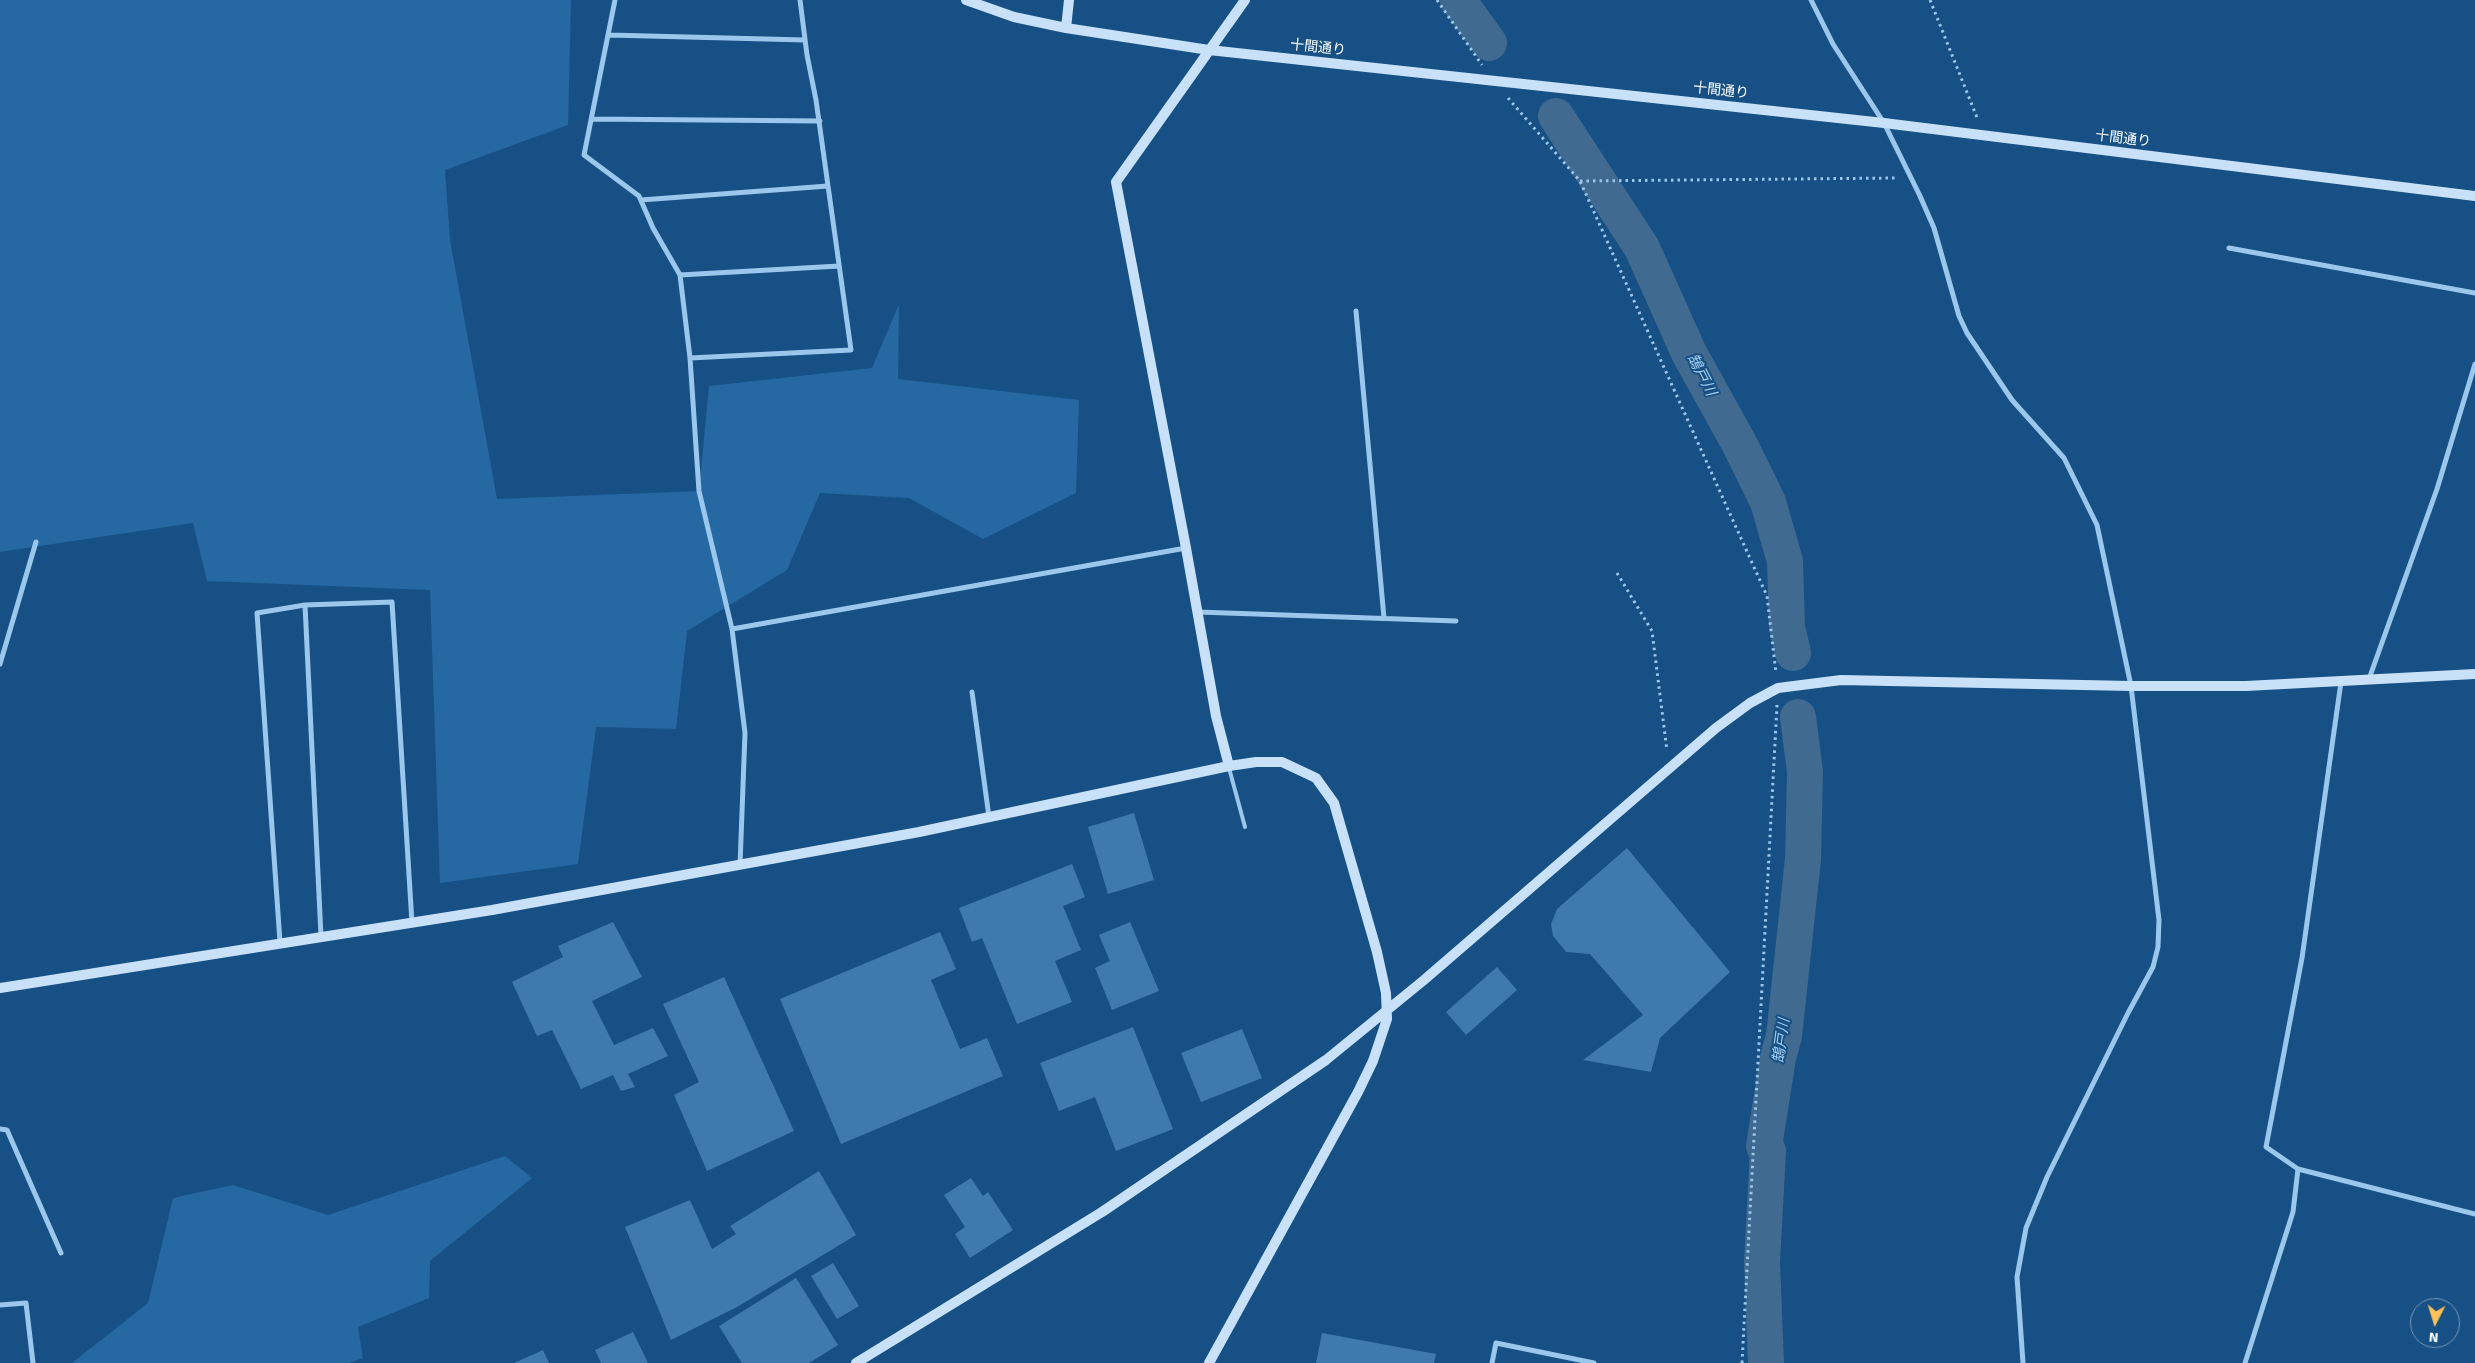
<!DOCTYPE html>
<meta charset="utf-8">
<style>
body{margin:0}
#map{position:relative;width:2475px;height:1363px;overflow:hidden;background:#175084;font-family:Signika,sans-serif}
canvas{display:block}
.north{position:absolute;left:2410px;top:1298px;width:50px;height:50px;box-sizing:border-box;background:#175084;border:1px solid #7496b5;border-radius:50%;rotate:185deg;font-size:14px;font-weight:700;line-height:20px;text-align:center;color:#fff}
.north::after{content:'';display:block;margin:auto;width:18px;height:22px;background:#ffc057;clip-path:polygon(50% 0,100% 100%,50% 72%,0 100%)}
</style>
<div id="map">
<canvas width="2475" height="1363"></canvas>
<div class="north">N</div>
</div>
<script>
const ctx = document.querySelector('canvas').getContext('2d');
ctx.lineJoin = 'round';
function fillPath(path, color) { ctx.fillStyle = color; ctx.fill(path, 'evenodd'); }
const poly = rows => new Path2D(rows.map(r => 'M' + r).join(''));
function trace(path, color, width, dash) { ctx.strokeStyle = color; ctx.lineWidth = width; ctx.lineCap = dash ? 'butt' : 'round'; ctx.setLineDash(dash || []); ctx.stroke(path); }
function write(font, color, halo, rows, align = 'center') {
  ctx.font = font + ' Signika,"Noto Sans JP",sans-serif'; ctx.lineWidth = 4; ctx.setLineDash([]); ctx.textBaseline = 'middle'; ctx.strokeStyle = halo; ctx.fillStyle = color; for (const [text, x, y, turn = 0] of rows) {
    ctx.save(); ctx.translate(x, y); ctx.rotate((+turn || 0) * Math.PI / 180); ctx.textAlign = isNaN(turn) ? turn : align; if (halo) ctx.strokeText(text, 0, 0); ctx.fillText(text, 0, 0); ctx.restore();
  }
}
const green = poly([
 [0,0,571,0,568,125,445,170,450,240,497,499,699,491,709,386,872,368,899,304,898,379,1079,400,1076,493,983,539,909,498,820,493,787,570,687,631,676,729,596,727,578,864,440,883,430,590,207,581,193,523,0,552],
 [505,1156,532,1178,430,1261,429,1298,358,1327,363,1358,349,1363,72,1363,148,1303,173,1198,233,1185,328,1215]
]);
const river = poly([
 [1458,0,1489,43],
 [1556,116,1642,248,1689,353,1740,445,1768,502,1785,561,1787,627,1793,653],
 [1766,1363,1762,1262,1768,1151,1764,1146,1778,1058,1784,1036,1803,859,1805,772,1798,717]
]);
const building = poly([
 [1134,813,1154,880,1108,894,1088,827],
 [1627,848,1730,972,1660,1038,1651,1072,1583,1060,1643,1015,1590,954,1566,952,1553,936,1551,924,1557,909],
 [1072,864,1085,897,1063,906,1081,950,1055,961,1072,1002,1017,1024,982,938,972,942,959,908],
 [613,922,642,977,592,1001,614,1045,653,1028,668,1056,628,1074,635,1087,621,1091,613,1075,581,1089,552,1030,537,1036,512,982,563,957,558,946],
 [1130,922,1159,991,1112,1010,1095,968,1110,961,1099,935],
 [940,932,956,969,931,980,960,1049,987,1038,1003,1076,841,1144,780,999],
 [1497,967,1517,990,1466,1035,1446,1012],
 [724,977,794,1131,707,1171,674,1095,699,1082,663,1004],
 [1133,1027,1173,1129,1116,1151,1095,1097,1059,1111,1040,1063],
 [1242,1029,1262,1078,1201,1102,1181,1053],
 [819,1171,856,1235,737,1307,671,1340,625,1227,690,1200,712,1249,736,1234,730,1226],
 [971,1178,983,1196,988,1192,1013,1230,970,1258,955,1234,965,1227,944,1195],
 [833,1263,859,1306,837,1319,811,1276],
 [796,1278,838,1345,809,1363,742,1363,719,1326],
 [633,1332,648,1363,601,1363,595,1350],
 [1322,1333,1436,1354,1434,1363,1316,1363],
 [543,1350,549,1363,514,1363]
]);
const path = poly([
 [1437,0,1482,65],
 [1930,0,1978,120],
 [1508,98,1580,181,1767,596,1776,673],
 [1580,181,1897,178],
 [1617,573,1652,631,1667,751],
 [1742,1363,1777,705]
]);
const lane = poly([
 [1229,768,1245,827]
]);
const street = poly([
 [615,0,584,155,639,196,653,228,680,275,690,358,851,350,816,100,807,55,800,0],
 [1811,0,1833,44,1884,123,1920,196,1934,228,1959,316,1967,333,2012,400,2064,458,2097,525,2131,686,2159,920,2158,947,2153,967,2128,1013,2047,1177,2026,1228,2017,1277,2023,1363],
 [609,35,805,40],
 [591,119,820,121],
 [641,200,828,186],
 [2229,248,2475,293],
 [680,275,839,266],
 [1356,311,1384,618],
 [690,358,699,491,732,629,745,733,740,865],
 [305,605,392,602,412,923],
 [1198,612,1456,621],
 [732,629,1186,548],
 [0,664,36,542],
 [2369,679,2437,489,2475,364],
 [2341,682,2302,958,2266,1147,2298,1169,2475,1214],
 [972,692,989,817],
 [280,942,257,613,305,605,321,936],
 [0,1129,7,1130,61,1253],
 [0,1305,26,1303,33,1363],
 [1492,1363,1496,1343,1594,1363],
 [2245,1363,2293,1212,2298,1169]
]);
const secondary = poly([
 [966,0,1014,17,1066,28,1209,50,1884,123,2475,196],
 [1066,28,1069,0],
 [1229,766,1216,716,1186,548,1116,182,1245,0],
 [0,988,492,910,919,832,1229,766,1256,762,1282,762,1316,778,1334,803,1377,952,1386,993,1387,1019,1373,1061,1358,1092,1209,1363],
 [856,1363,1102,1212,1326,1060,1424,980,1716,728,1750,703,1778,688,1841,680,2131,686,2246,686,2475,674]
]);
const streetNames = [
 ["十間通り",1318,48,6],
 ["十間通り",1721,91,6],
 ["十間通り",2123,139,7]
];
const waterNames = [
 ["鵠戸川",1701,375,63],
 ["鵠戸川",1782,1041,-82]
];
fillPath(green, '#2668a1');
trace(river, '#406a90', 36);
fillPath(building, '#3f7aae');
trace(path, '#9bc7ed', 3, [2.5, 4]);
trace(lane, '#9bc7ed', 4);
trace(street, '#9bc7ed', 5);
trace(secondary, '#c8e1f9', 10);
write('14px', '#fff', '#175084', streetNames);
write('italic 15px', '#a7d1f4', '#175084', waterNames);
</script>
